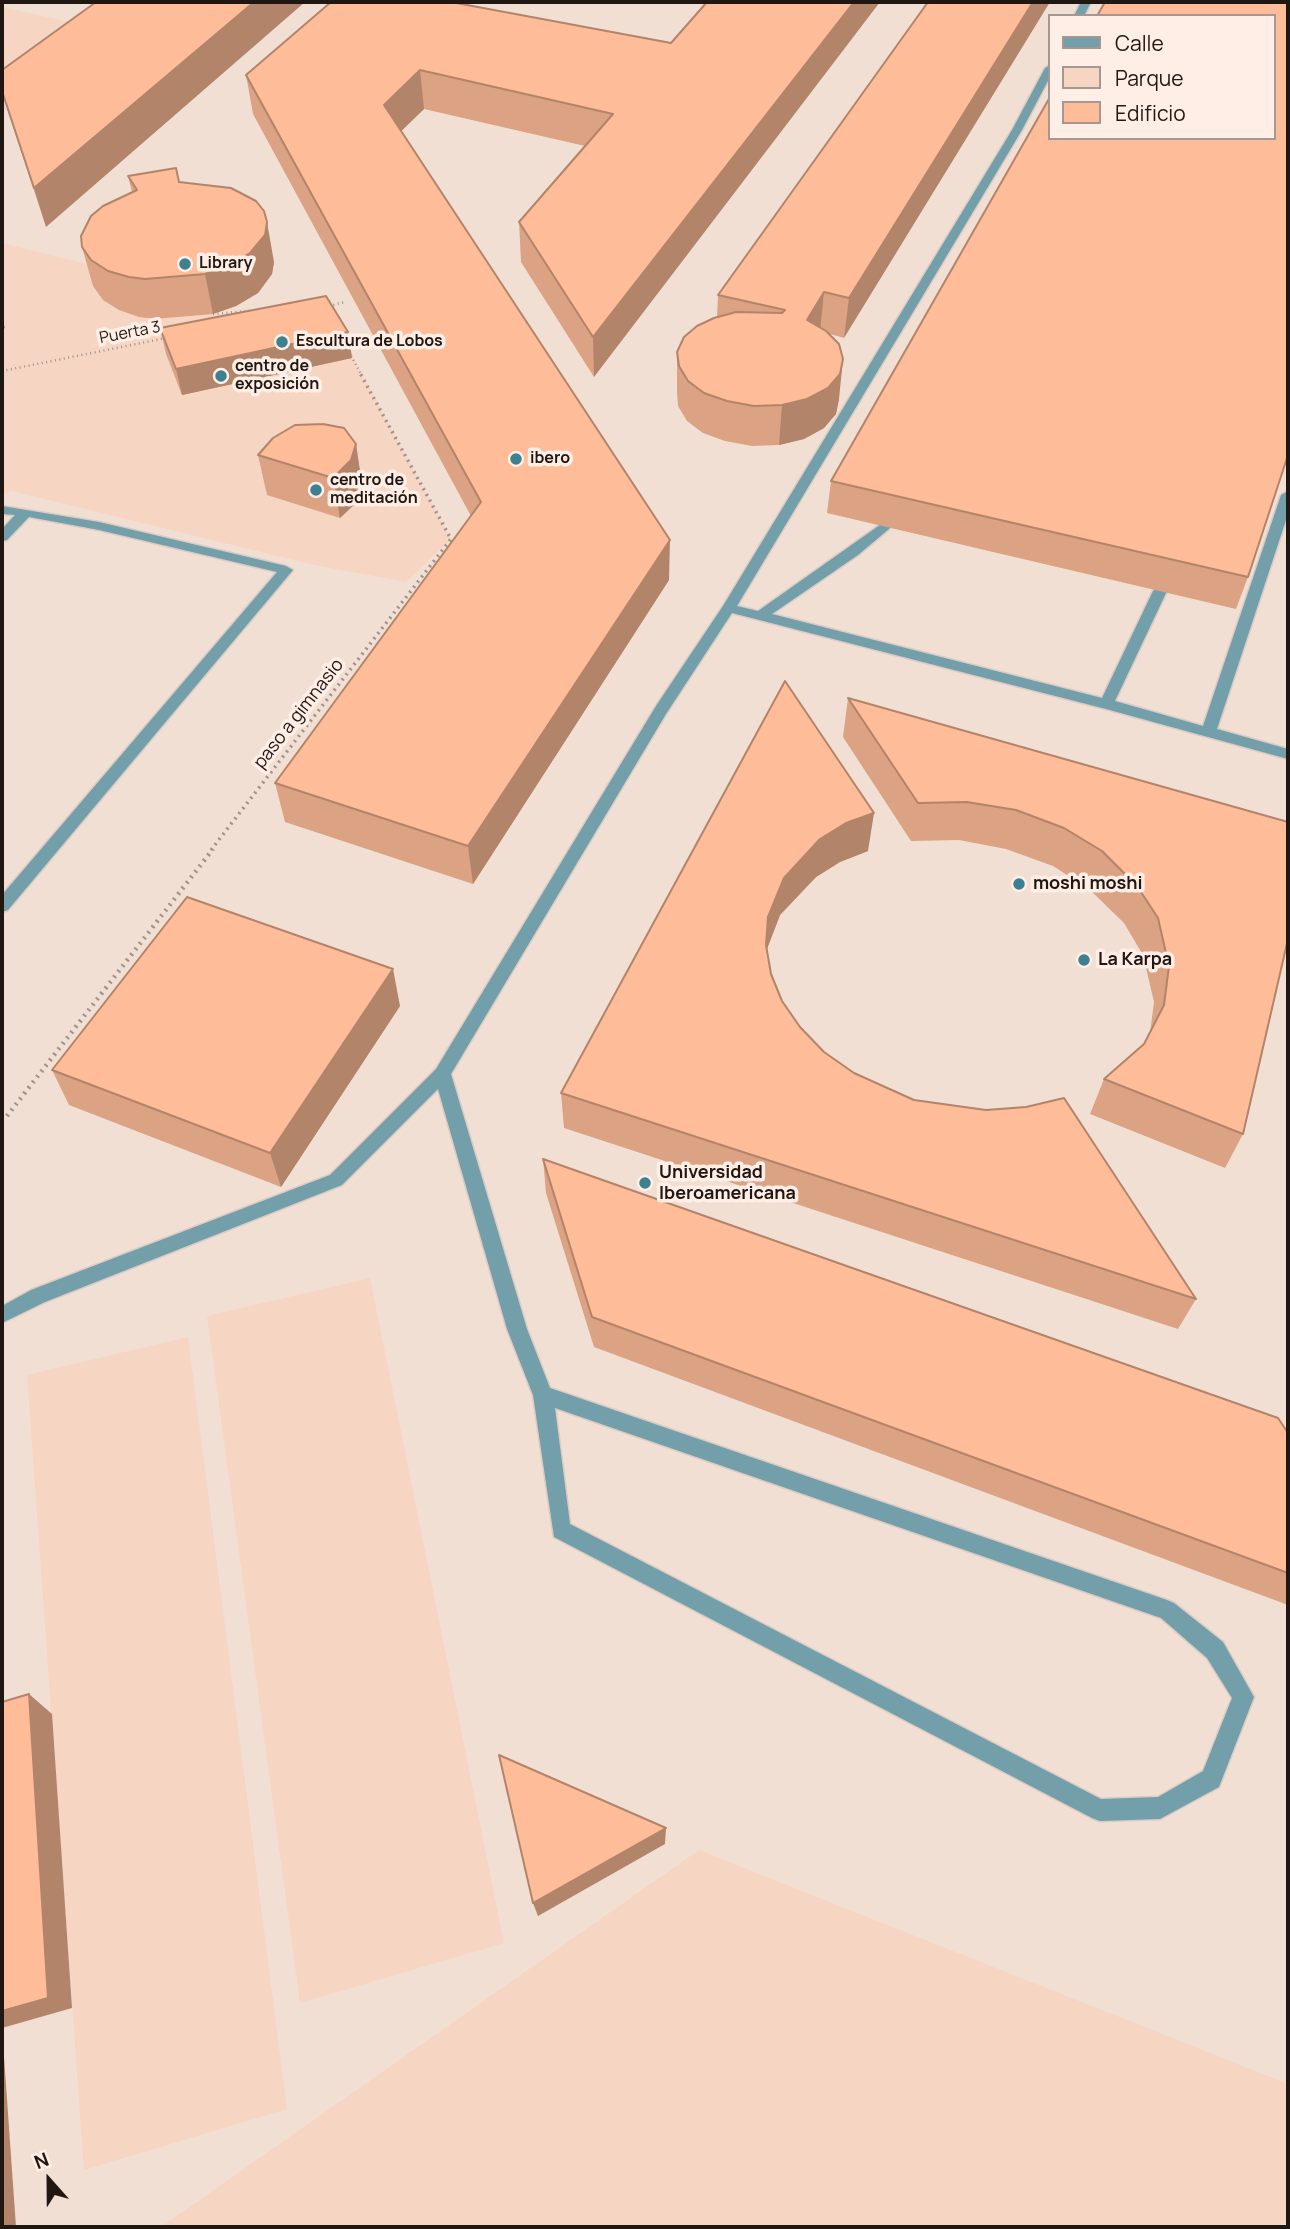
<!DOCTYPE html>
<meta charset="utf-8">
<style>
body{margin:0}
#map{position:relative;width:1290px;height:2229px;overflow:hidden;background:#feeee6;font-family:Manrope,sans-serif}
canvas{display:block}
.frame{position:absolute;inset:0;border:4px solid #201713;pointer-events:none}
.legend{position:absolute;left:1048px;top:14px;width:228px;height:126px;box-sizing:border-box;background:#feeee6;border:2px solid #a59892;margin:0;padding:9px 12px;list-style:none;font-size:21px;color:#201713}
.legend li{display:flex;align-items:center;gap:14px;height:35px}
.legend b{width:35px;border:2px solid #a59892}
.north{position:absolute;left:14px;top:2145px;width:70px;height:70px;-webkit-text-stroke:5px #feeee6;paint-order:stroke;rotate:339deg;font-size:19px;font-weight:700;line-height:28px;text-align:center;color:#201713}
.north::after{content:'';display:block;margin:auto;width:24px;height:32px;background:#201713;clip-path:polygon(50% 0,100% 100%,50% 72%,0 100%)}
</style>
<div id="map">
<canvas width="1290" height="2229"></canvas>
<div class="frame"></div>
<ul class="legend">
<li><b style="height:9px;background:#729faa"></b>Calle</li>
<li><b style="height:19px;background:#f6d5c3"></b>Parque</li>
<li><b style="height:19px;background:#ffbc98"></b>Edificio</li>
</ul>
<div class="north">N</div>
</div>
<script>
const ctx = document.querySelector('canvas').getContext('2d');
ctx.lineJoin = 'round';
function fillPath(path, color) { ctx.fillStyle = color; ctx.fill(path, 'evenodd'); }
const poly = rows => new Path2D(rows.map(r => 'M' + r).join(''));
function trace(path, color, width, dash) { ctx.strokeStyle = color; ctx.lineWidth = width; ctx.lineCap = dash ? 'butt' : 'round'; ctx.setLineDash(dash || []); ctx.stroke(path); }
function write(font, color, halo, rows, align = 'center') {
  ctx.font = font + ' Manrope,sans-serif'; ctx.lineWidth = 7; ctx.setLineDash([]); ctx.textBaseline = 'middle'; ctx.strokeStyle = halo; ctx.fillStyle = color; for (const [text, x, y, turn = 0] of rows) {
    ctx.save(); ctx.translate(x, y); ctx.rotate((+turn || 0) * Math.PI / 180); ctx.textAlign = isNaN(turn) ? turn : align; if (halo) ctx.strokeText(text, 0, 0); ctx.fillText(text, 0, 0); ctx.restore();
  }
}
const built = poly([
 [7,2,1288,2,1288,2227,2,2227,2,5],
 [1050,16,1274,16,1274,138,1050,138]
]);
const green = poly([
 [2,7,116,32,2,113],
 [2,243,95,266,214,314,294,313,325,306,451,539,406,582,314,565,12,491,2,494,2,331,5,328,2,320],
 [370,1278,504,1943,300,2003,207,1316],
 [188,1337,287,2109,84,2170,27,1375],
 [699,1850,1288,2084,1288,2227,161,2227]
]);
const pathFar2 = poly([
 [329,306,345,302],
 [213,314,257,310],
 [349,352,361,374],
 [2,371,166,338]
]);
const pathFar1 = poly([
 [211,850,451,539,360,373]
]);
const path = poly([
 [7,1116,213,849]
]);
const minor = poly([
 [1081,2,1091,2,1084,16,1074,16,1081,2],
 [1050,65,1050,77,1022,130,737,606,758,611,884,522,891,526,889,529,858,555,772,614,1102,698,1153,591,1160,586,1167,591,1115,701,1203,726,1281,495,1288,491,1288,514,1217,729,1288,749,1288,759,1106,709,732,613,666,714,451,1074,527,1329,550,1388,1167,1600,1174,1603,1223,1642,1254,1697,1219,1787,1160,1819,1100,1821,1092,1818,554,1537,533,1395,507,1329,438,1089,342,1185,45,1302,2,1323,2,1306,31,1290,330,1175,436,1069,656,706,723,606,1012,130,1045,68,1050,65],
 [555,1408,1161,1618,1207,1658,1232,1698,1203,1771,1158,1797,1101,1799,570,1524,555,1408],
 [2,506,99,522,286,566,293,570,8,910,2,912,2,895,277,572,99,530,29,517,7,540,2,541,2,529,15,515,2,514,2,506]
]);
const wall = poly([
 [928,2,844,338,830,334,839,399,836,414,824,428,804,439,779,445,752,446,725,441,703,433,687,421,678,406,677,392,677,352,717,317,718,295],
 [671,43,594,377,521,262,519,222,585,146,424,109,401,131,669,580,473,884,285,822,275,783,471,516,253,114,246,75],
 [2,70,46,227,2,93],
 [128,176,179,182,274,262,272,274,258,293,236,306,213,314,155,319,139,317,119,310,103,300,93,286,82,247,132,192],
 [160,328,348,332,352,358,182,395,166,354],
 [356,444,362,485,358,501,340,518,267,495,258,455],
 [831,481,1248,577,1236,609,827,513],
 [785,681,868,851,840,862,816,877,780,915,767,949,771,974,782,1001,800,1027,824,1052,854,1073,1196,1299,1178,1329,564,1128,561,1093],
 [848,698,1288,822,1243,1134,1225,1168,1090,1114,1104,1079,1144,1044,1150,1033,1154,1002,1143,955,1124,923,1089,889,1053,866,1006,849,959,840,911,841,843,737],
 [400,1006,281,1187,69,1105,52,1070],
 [543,1159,1288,1433,1288,1605,594,1347,546,1193]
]);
const shadedWall = poly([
 [254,2,305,2,46,227,34,188],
 [854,2,880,2,594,377,593,337],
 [1033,2,1050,2,844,338,849,298],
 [420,70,424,109,389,143,384,105],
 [267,222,274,262,272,274,258,293,236,306,213,314,205,274],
 [824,292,820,332,807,320],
 [2,317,5,328,2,330],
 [348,332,352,358,182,395,176,369],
 [843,359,839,399,836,414,824,428,804,439,779,445,782,405],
 [356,444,362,485,358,501,340,518,333,478],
 [670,540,669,580,473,884,468,846],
 [874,813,868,851,840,862,816,877,780,915,765,954,768,917,784,878,820,839,846,823],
 [393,969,400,1006,281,1187,270,1153],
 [29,1694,52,1714,72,2008,2,2028,16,2227,2,2227,2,2011],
 [666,1828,665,1844,538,1916,533,1903]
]);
const building = poly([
 [96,2,254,2,34,188,2,91,2,70,96,2],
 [331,2,451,2,671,43,707,2,854,2,593,337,519,222,613,114,420,70,384,105,670,540,468,846,275,783,481,502,246,75,331,2],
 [928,2,1033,2,849,298,824,292,807,320,826,331,839,344,843,359,840,374,828,388,807,399,782,405,754,406,727,401,704,393,688,381,679,366,677,352,684,337,697,326,714,318,736,312,782,313,785,310,718,295,928,2],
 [1105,2,1288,2,1288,455,1248,577,831,481,1050,97,1050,138,1274,138,1274,16,1097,16,1105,2],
 [176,168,179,182,231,188,256,201,264,211,267,222,265,235,250,253,228,266,205,274,145,279,129,277,108,271,91,260,82,247,81,236,91,216,103,206,137,190,128,176,176,168],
 [326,296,348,332,176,369,160,328,326,296],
 [323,424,344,428,356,444,351,460,333,478,258,455,273,438,295,425,323,424],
 [785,681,874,813,846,823,820,839,784,878,768,917,766,945,771,974,782,1001,800,1027,824,1052,854,1073,914,1100,986,1110,1026,1107,1064,1098,1196,1299,561,1093,785,681],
 [848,698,1288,822,1288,939,1243,1134,1104,1079,1144,1044,1164,1005,1169,966,1158,918,1137,886,1102,851,1064,828,1016,810,967,802,918,803,848,698],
 [187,897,393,969,270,1153,52,1070,187,897],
 [543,1159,1278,1418,1288,1433,1288,1573,592,1317,543,1159],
 [29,1694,48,1998,2,2011,2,1702,29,1694],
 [499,1755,666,1828,533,1903,499,1755]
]);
const markers = [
 [185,264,7,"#3d8190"],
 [282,342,7,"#3d8190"],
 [221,376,7,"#3d8190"],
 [516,459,7,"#3d8190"],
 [316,490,7,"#3d8190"],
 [1019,884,7,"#3d8190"],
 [1084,960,7,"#3d8190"],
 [645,1183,7,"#3d8190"]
];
const farPoinames = [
 ["Library",199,264],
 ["Escultura de Lobos",296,342],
 ["centro de",235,367],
 ["exposición",235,385],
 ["ibero",530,459],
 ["centro de",330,481],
 ["meditación",330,499]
];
const farStreetnames = [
 ["Puerta 3",130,333,-11]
];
const streetNames = [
 ["paso a gimnasio",299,714,-52]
];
const poiNames = [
 ["moshi moshi",1033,884],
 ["La Karpa",1098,960],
 ["Universidad",659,1173],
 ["Iberoamericana",659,1194]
];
fillPath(built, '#f2dfd4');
fillPath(green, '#f6d5c3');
trace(minor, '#daccc4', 3);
trace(pathFar2, '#9f928c', 2.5, [1, 3.5]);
trace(pathFar1, '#9f928c', 3.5, [2, 4.5]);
trace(path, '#9f928c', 4.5, [2, 5]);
fillPath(minor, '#729faa');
fillPath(wall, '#dba283');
fillPath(shadedWall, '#b2846a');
fillPath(building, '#ffbc98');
trace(building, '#b2846a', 2);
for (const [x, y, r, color] of markers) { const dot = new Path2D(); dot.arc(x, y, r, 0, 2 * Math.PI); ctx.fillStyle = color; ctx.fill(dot); trace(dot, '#feeee6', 2.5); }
write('bold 16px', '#201713', '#feeee6', farPoinames, 'left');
write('16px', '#201713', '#feeee6', farStreetnames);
write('18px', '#201713', '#feeee6', streetNames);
write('bold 18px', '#201713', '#feeee6', poiNames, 'left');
</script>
